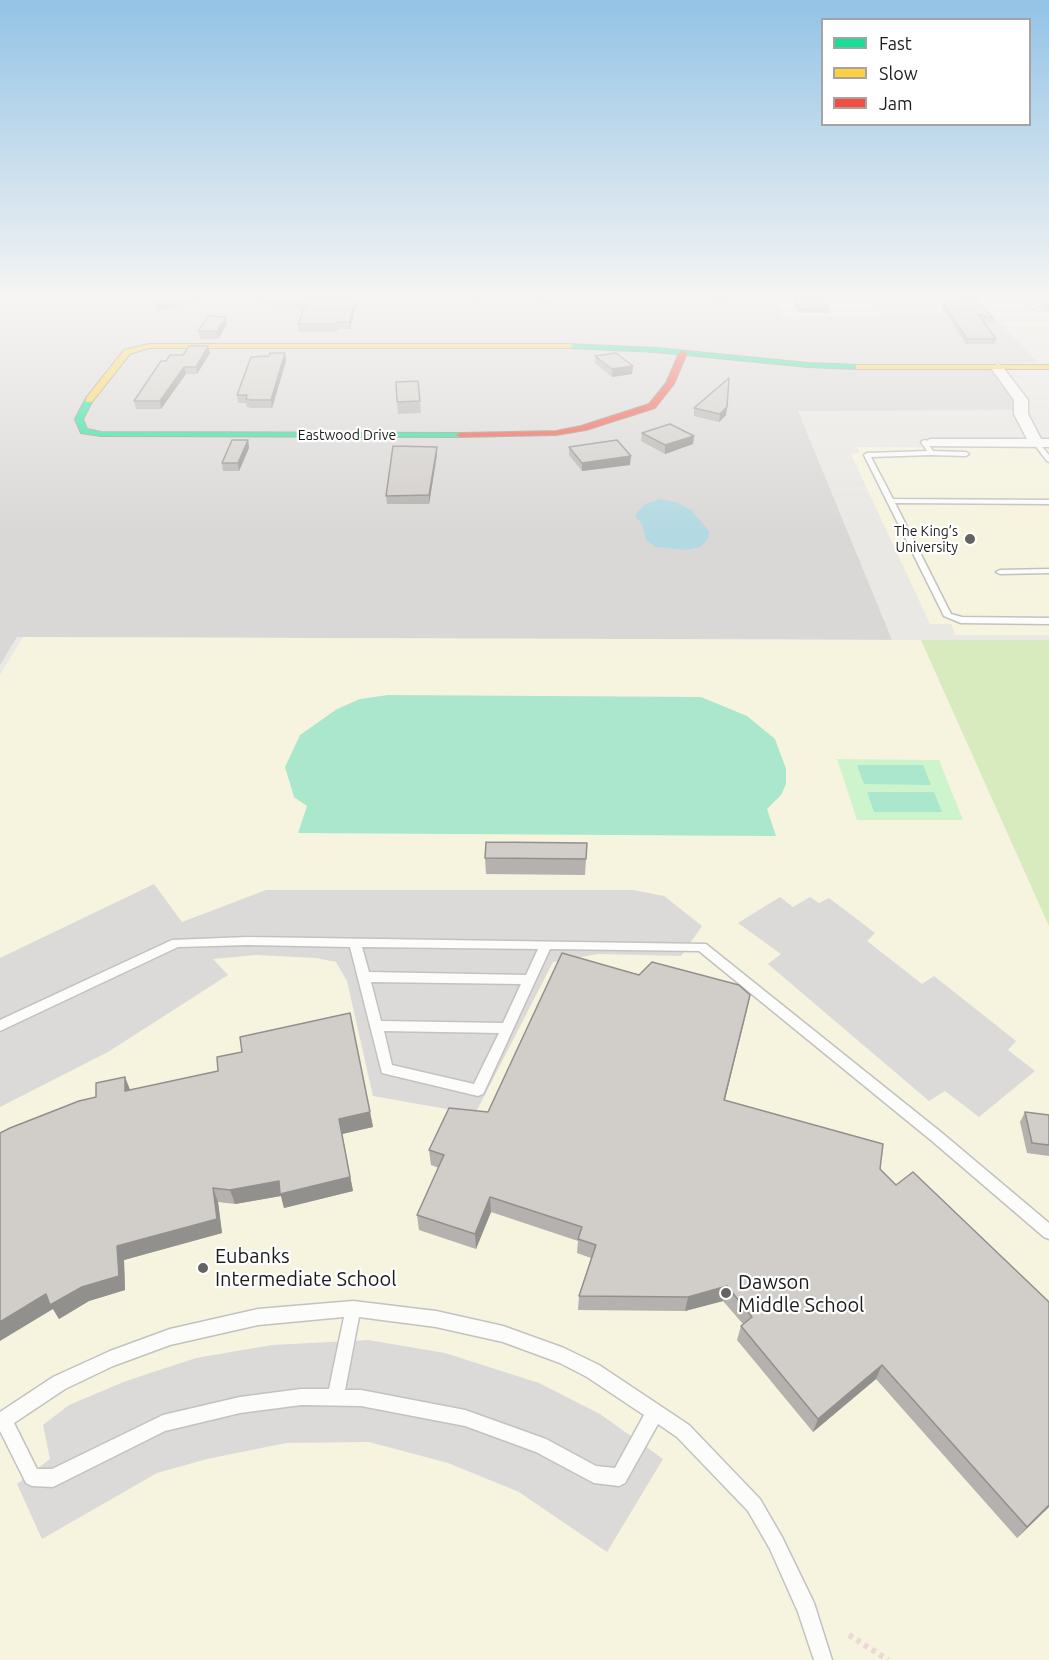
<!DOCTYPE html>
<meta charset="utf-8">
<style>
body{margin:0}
#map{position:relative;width:1049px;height:1660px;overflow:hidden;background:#eae8e4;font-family:Ubuntu,sans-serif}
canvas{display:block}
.legend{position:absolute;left:821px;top:18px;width:210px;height:108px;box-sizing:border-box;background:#fff;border:2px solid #a4a4a4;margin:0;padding:8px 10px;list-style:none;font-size:18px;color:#1c1c1c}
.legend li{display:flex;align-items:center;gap:12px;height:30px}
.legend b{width:30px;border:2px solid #a4a4a4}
</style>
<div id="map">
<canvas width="1049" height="1660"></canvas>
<ul class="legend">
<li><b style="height:8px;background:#16e098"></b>Fast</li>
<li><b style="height:8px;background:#ffcf43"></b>Slow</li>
<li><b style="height:8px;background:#f24e42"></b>Jam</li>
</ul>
</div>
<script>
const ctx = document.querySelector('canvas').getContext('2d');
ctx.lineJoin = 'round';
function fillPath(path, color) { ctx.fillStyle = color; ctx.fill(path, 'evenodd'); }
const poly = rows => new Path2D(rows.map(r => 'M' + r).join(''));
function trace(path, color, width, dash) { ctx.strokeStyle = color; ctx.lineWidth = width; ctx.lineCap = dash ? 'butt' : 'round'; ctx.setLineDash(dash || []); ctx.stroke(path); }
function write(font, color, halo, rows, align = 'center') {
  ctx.font = font + ' Ubuntu,sans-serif'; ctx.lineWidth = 4.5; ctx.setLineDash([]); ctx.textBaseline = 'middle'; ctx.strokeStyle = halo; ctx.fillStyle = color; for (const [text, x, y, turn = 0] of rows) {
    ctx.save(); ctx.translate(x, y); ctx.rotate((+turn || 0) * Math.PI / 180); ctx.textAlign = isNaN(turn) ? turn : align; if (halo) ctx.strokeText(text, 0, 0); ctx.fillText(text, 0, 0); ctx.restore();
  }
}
const residential = poly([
 [0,299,775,299,783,316,993,316,1038,363,991,364,1016,402,1013,410,798,411,892,640,17,637,0,665]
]);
const commercial = poly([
 [872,299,937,299,951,315,881,315]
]);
const education = poly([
 [857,447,1049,448,1049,635,955,635,951,624,930,624,851,454,860,453],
 [23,637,921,640,1049,926,1049,1660,0,1660,0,675]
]);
const grass = poly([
 [921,640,1049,640,1049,926]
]);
const park = poly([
 [837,759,939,760,963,820,857,820]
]);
const pitch = poly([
 [388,695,701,697,747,716,775,739,786,769,786,784,781,795,767,809,776,836,298,833,307,806,294,797,285,767,300,735,337,709,360,699],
 [857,765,923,765,931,785,864,784],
 [867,792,934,792,942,812,874,812]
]);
const parking = poly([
 [154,884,182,922,266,890,633,890,664,896,702,926,681,956,598,954,553,962,475,1114,373,1096,347,981,336,962,316,958,256,955,213,959,228,975,108,1052,0,1107,0,958],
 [780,897,793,907,810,897,819,903,829,898,875,933,867,941,922,984,934,976,1016,1041,1008,1050,1035,1071,979,1117,945,1091,929,1101,768,964,781,954,738,923],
 [368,1340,445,1353,539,1383,600,1414,663,1459,607,1552,519,1492,448,1463,369,1442,286,1443,207,1459,157,1473,42,1539,17,1484,50,1459,43,1425,69,1405,126,1381,196,1358,272,1345]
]);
const water = poly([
 [660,499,678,503,691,510,709,531,708,539,700,547,686,550,656,547,646,540,642,524,636,517,637,512,646,504]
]);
const path = poly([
 [849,1635,888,1660]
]);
const lane = poly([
 [1026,299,1031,299,1040,309,1040,311,1036,311,1026,299],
 [924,440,932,442,932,444,929,445,933,451,966,452,969,454,966,456,931,455,871,457,893,499,1049,500,1049,504,895,503,951,614,962,617,1049,618,1049,624,961,623,944,616,864,455,867,453,927,451,921,442,924,440],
 [1034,442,1038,442,1049,455,1049,462,1047,461,1034,444,1034,442],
 [1049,569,1049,573,1000,574,996,572,1000,570,1049,569],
 [248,937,706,944,942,1133,1049,1223,1049,1239,1044,1237,932,1141,699,951,550,949,485,1090,483,1094,478,1096,382,1073,350,947,248,945,178,947,0,1031,0,1020,172,940,248,937],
 [362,947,538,949,526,975,369,972,362,947],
 [371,982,521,984,503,1023,381,1021,371,982],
 [384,1031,499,1033,474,1084,392,1065,384,1031],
 [353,1301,436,1311,503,1326,564,1348,599,1365,689,1425,760,1499,782,1537,814,1603,832,1660,814,1660,798,1612,770,1549,748,1511,677,1437,658,1424,625,1483,619,1486,594,1483,536,1452,465,1426,361,1406,301,1405,240,1413,165,1431,53,1487,32,1486,26,1483,0,1431,0,1412,53,1377,110,1351,170,1329,258,1309,353,1301],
 [344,1317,329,1389,301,1389,240,1397,163,1415,52,1469,37,1469,14,1423,65,1389,113,1366,170,1345,258,1325,344,1317],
 [359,1317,436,1327,503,1342,560,1363,587,1377,644,1415,615,1468,596,1466,546,1439,465,1410,361,1390,345,1390,359,1317]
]);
const street = poly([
 [997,364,1001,365,1028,400,1028,414,1041,439,1049,439,1049,447,925,446,923,443,930,439,1027,439,1014,414,1014,400,991,368,997,364]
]);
const fast = poly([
 [567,344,656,348,808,363,859,365,863,367,859,369,808,367,656,352,570,348,567,348,567,344],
 [89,398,93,400,83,419,87,429,101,432,460,433,464,435,460,437,101,436,81,433,75,419,85,400,89,398]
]);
const slow = poly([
 [149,344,570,344,574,346,570,348,149,348,130,354,92,402,86,402,86,398,124,350,149,344],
 [859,365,1049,365,1049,369,856,369,856,365,859,365]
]);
const jam = poly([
 [683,351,687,353,674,384,655,408,586,430,556,435,460,437,456,435,460,433,556,431,581,426,649,404,666,383,679,353,683,351]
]);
const wall = poly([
 [258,299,358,299,350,329,338,329,337,332,299,332,298,324,304,311,259,303],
 [459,299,481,299,480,302],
 [534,299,556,299,548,303,534,301],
 [792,299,822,299,829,310,828,313,799,313],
 [947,299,976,299,994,319,992,324,983,321,996,339,995,344,966,344,942,308,943,303,950,303],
 [1035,299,1049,299,1049,313],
 [227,324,218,339,200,339,198,331],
 [210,353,197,374,186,374,161,409,136,409,134,401,166,361,183,355],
 [285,353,286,361,272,408,251,408,247,407,246,403,238,403,237,395,269,356],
 [595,356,633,366,632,374,612,377,595,363],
 [418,381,421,413,398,414,396,382],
 [727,407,726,415,719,422,694,416,694,408],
 [642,433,694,436,693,444,665,454,641,441],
 [248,440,249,448,239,471,223,471,222,463],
 [437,447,437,455,429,504,387,504,386,496],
 [569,447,630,465,582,471,569,455],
 [587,843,585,875,486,874,485,858],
 [639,975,750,995,725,1100,880,1169,1049,1507,1017,1538,876,1379,813,1432,737,1340,741,1326,743,1324,723,1301,685,1311,578,1310,579,1296,591,1258,577,1253,578,1241,491,1212,476,1249,419,1230,417,1215,439,1168,431,1165,429,1150,488,1112],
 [130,1090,370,1112,373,1127,342,1134,353,1191,284,1208,281,1196,235,1204,218,1202,222,1233,124,1260,125,1290,89,1301,59,1319,53,1309],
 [1025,1112,1049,1115,1049,1156,1027,1153,1020,1122]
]);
const shadedWall = poly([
 [177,299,201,299,200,300,157,311,156,304],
 [356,299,358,299,350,329,349,322],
 [548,299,556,299,548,303],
 [715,299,733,299,715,302],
 [226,317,227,324,218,339,217,331],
 [208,346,210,353,197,374,196,367],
 [285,353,286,361,272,408,271,400],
 [633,366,632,374,612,377,612,369],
 [184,367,186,374,161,409,160,401],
 [727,407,726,415,719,422,720,414],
 [694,436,693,444,665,454,665,445],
 [248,440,249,448,239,471,238,463],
 [437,447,437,455,429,504,429,495],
 [631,456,630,465,582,471,582,463],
 [750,995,747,1010,721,1115,724,1100],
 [125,1077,131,1092,125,1091],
 [370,1112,373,1127,342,1134,353,1191,284,1208,281,1196,235,1204,230,1190,339,1119],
 [213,1188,218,1202,222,1233,124,1260,125,1290,89,1301,59,1319,53,1309,0,1341,0,1322,117,1246],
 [490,1197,491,1212,476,1249,475,1234],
 [727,1286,723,1301,685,1311,688,1297],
 [882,1365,876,1379,813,1432,818,1419],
 [1049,1505,1049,1507,1017,1538,1027,1527]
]);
const building = poly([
 [160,299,177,299,156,304,160,299],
 [276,299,356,299,349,322,337,322,336,324,298,324,306,304,276,299],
 [794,299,822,299,829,310,799,309,794,299],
 [952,299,976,299,994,319,978,314,996,339,967,339,943,303,955,303,952,299],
 [1041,299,1049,299,1049,307,1041,299],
 [208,316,226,317,217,331,198,331,208,316],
 [189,346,208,346,196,367,184,367,160,401,134,401,161,361,166,361,170,355,183,355,189,346],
 [270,353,285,353,271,400,250,400,246,399,247,395,237,395,251,357,269,356,270,353],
 [616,353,633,366,612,369,595,356,616,353],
 [729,378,727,407,720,414,694,408,729,378],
 [418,381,420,401,397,402,396,382,418,381],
 [670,424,694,436,665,445,642,433,670,424],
 [232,440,248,440,238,463,222,463,232,440],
 [617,440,631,456,582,463,569,447,617,440],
 [393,446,437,447,429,495,386,496,393,446],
 [486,842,587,843,586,859,485,858,486,842],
 [562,953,639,975,652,962,739,985,750,995,724,1100,883,1144,880,1169,896,1185,913,1172,1049,1302,1049,1505,1027,1527,882,1365,818,1419,741,1326,752,1317,727,1286,688,1297,579,1296,596,1245,578,1239,582,1227,490,1197,475,1234,417,1215,444,1155,429,1150,449,1108,488,1112,562,953],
 [350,1013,370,1112,339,1119,350,1177,280,1194,279,1181,230,1190,213,1188,217,1219,117,1246,119,1276,82,1287,50,1305,46,1294,0,1322,0,1133,10,1128,79,1101,96,1097,96,1083,125,1077,125,1091,218,1071,217,1057,242,1052,240,1037,350,1013],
 [1025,1112,1049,1115,1049,1145,1032,1143,1025,1112]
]);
const markers = [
 [970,539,6,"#646362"],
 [203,1268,6,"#646362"],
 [726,1293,6,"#646362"]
];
const farStreetnames = [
 ["Eastwood Drive",347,435]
];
const farPoinames = [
 ["The King’s",958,531],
 ["University",958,547]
];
const nearPoinames = [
 ["Eubanks",215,1256],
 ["Intermediate School",215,1279],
 ["Dawson",738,1282],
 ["Middle School",738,1305]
];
fillPath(residential, '#d9d8d6');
fillPath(commercial, '#eedad7');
fillPath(education, '#f6f4de');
fillPath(grass, '#d8ebbf');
fillPath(park, '#cef4cd');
fillPath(pitch, '#aae7cc');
fillPath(parking, '#dbdad8');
fillPath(water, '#b3d9e2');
trace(lane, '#c3c2c0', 3);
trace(street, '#c3c2c0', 3);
trace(fast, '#93947c', 2);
trace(slow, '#93947c', 2);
trace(jam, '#93947c', 2);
trace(path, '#ebd9d6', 6, [4.5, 4.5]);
fillPath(lane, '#fcfcfb');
fillPath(street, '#fcfcfb');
fillPath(fast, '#16e098');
fillPath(slow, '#ffcf43');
fillPath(jam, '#f24e42');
fillPath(wall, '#b4b1ae');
fillPath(shadedWall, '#92908d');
fillPath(building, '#d1ceca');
trace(building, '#92908d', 1.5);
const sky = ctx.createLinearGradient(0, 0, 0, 531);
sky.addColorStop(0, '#93c3e6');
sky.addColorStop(0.56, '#f6f5f3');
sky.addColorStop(1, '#f6f5f300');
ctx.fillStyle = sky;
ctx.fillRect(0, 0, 1049, 531);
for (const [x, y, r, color] of markers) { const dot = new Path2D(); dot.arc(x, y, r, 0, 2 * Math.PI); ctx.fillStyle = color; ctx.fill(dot); trace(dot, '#fff', 2); }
write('14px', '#1c1c1c', '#fff', farStreetnames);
write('14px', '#1c1c1c', '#fff', farPoinames, 'right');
write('20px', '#1c1c1c', '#fff', nearPoinames, 'left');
</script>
